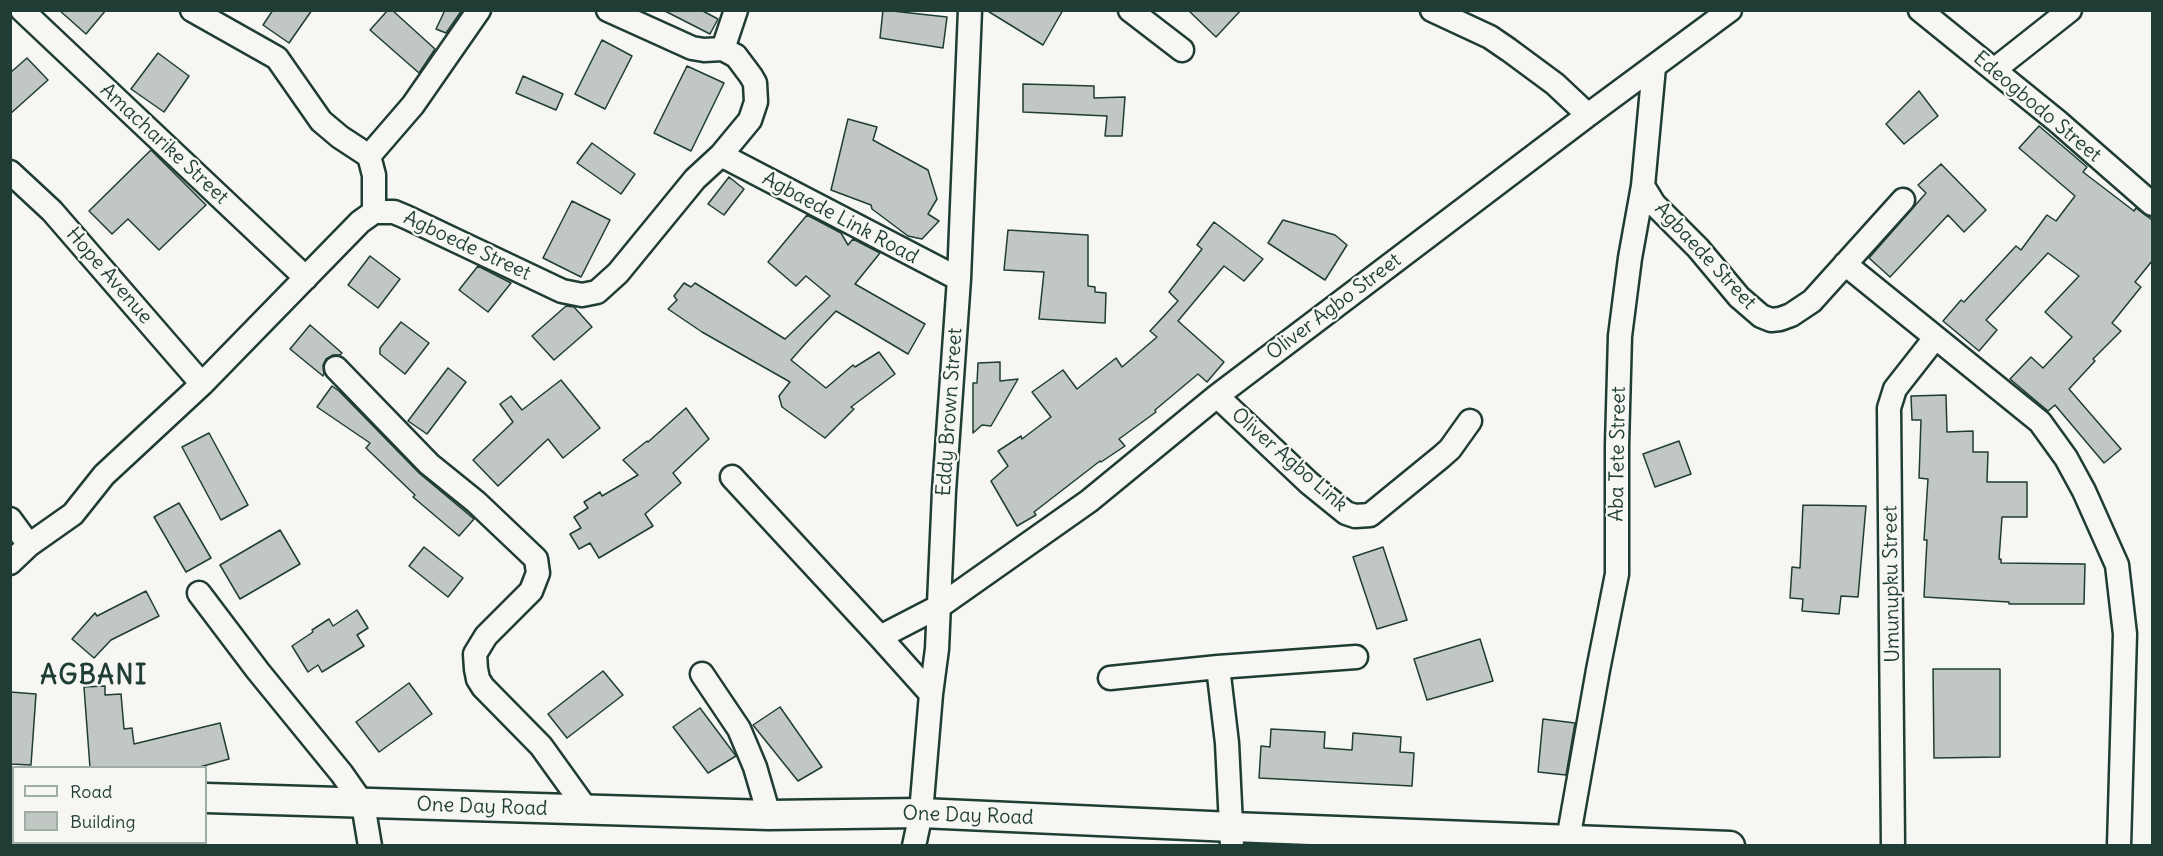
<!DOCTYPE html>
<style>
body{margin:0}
#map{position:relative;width:2163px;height:856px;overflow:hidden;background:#f6f6f2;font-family:Delius,sans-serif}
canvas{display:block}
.frame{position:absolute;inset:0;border:12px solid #1f3d34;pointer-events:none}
.legend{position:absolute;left:12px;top:766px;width:195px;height:78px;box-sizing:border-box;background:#f6f6f2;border:2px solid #a0aca6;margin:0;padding:8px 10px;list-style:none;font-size:18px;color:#1f3d34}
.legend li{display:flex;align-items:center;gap:12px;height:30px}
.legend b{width:30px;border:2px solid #a0aca6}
</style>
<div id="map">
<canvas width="2163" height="856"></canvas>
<div class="frame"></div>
<ul class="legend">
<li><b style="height:8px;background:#f6f6f2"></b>Road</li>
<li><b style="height:16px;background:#c1c8c3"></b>Building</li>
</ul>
</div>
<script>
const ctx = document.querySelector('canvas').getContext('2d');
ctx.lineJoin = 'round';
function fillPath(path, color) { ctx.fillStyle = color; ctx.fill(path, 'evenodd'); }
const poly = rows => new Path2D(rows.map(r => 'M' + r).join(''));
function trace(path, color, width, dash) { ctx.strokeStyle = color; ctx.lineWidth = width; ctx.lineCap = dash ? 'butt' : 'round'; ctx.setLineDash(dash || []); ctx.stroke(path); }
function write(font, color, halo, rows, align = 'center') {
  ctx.font = font + ' Delius,sans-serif'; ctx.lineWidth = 4.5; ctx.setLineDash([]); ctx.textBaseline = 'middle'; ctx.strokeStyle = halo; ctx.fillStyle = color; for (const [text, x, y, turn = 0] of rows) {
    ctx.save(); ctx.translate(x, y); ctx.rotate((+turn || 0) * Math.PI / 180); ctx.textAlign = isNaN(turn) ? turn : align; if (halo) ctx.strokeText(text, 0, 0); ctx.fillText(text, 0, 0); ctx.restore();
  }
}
const building = poly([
 [59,10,106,10,86,34,59,10],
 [273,10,312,10,289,43,263,25,273,10],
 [388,10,392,10,435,49,419,73,370,30,388,10],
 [445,10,462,10,446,33,436,29,445,10],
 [663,10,701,10,718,19,710,34,663,10],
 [883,10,947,17,943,48,880,38,883,10],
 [986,10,1063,10,1043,45,986,10],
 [1188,10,1241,10,1216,37,1188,10],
 [602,40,632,56,605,109,575,94,602,40],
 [158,53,189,76,164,112,131,89,158,53],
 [27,58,48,80,10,114,10,73,27,58],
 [687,66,724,83,691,151,654,133,687,66],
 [523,76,563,94,556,110,516,93,523,76],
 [1023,84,1094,86,1094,98,1125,97,1122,136,1105,136,1107,116,1023,112,1023,84],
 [1919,91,1938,116,1904,144,1886,124,1919,91],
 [848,119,877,127,873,140,928,170,937,199,928,214,939,221,922,239,908,236,872,209,871,205,831,190,848,119],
 [2039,126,2087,167,2083,172,2134,211,2136,208,2152,220,2152,261,2135,282,2141,287,2112,323,2121,331,2093,359,2095,361,2069,389,2121,449,2104,463,2055,405,2048,411,2010,379,2031,357,2043,368,2072,337,2045,312,2079,276,2048,253,1986,320,1997,330,1979,351,1943,321,1961,300,1964,302,2016,246,2021,250,2047,215,2056,221,2075,196,2019,148,2039,126],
 [592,143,635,174,621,194,577,163,592,143],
 [151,150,206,205,159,250,128,219,112,234,89,211,151,150],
 [1941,164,1986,210,1964,232,1948,215,1890,277,1869,258,1926,193,1918,185,1941,164],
 [729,177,744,189,724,215,708,204,729,177],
 [572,201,610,220,581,277,543,258,572,201],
 [807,215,841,233,848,245,853,239,880,253,855,284,925,324,908,354,836,311,806,343,791,360,826,388,853,365,855,367,879,352,895,374,851,407,854,409,825,438,782,407,779,396,790,382,702,332,668,309,677,300,674,296,684,283,691,287,695,283,785,339,830,296,806,276,796,286,768,262,807,215],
 [1283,220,1335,235,1347,245,1325,280,1268,243,1283,220],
 [1214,222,1263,259,1244,281,1224,266,1178,321,1224,362,1207,382,1198,374,1155,410,1156,412,1119,439,1125,446,1101,462,1100,461,1034,512,1036,515,1017,526,991,481,1008,466,998,451,1021,436,1022,439,1051,417,1032,392,1063,370,1077,389,1116,358,1122,367,1157,337,1150,331,1178,301,1169,292,1202,249,1197,245,1214,222],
 [1008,230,1088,235,1088,286,1095,287,1095,292,1106,293,1105,323,1039,319,1044,272,1004,270,1008,230],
 [370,256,400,279,378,308,348,285,370,256],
 [478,266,511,283,488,312,459,290,478,266],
 [566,306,574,307,592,327,554,360,532,336,566,306],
 [401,322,429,343,405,374,380,354,380,348,401,322],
 [310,325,342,353,340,355,333,355,326,359,323,365,324,374,323,376,290,349,310,325],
 [1000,362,1000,381,1018,379,991,426,982,425,973,433,973,383,977,383,978,363,1000,362],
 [448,368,466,382,427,434,408,421,448,368],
 [561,380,600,428,563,458,548,439,498,486,473,460,513,422,500,404,511,396,522,410,561,380],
 [332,386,339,391,419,473,474,519,459,536,413,497,415,495,366,448,370,443,317,407,332,386],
 [1946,395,1947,432,1973,431,1973,452,1988,452,1987,482,2027,482,2027,517,2002,517,1999,559,2001,559,2001,563,2085,564,2084,604,2009,604,2009,602,1924,597,1927,540,1924,540,1928,479,1919,478,1921,420,1912,420,1911,396,1946,395],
 [686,408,709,439,673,473,681,483,645,514,653,526,599,558,590,543,579,549,570,534,581,528,574,517,588,508,584,502,600,492,602,496,638,475,623,460,647,441,648,442,686,408],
 [209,433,248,505,221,520,182,447,209,433],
 [1679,441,1691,474,1655,487,1643,454,1679,441],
 [179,503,211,558,186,572,154,517,179,503],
 [1803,505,1866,506,1858,597,1841,596,1839,614,1802,611,1803,599,1790,598,1792,567,1800,568,1803,505],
 [280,530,300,564,240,599,220,565,280,530],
 [424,547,463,578,448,597,409,566,424,547],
 [1383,547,1407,620,1377,629,1353,557,1383,547],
 [146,591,159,616,111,640,94,658,72,639,95,613,97,616,146,591],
 [357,610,368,628,357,635,364,646,322,672,318,665,308,672,292,646,313,632,312,630,329,619,333,626,357,610],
 [1480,639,1493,681,1427,700,1414,659,1480,639],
 [1933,669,2000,669,2000,757,1934,758,1933,669],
 [603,671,623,695,567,738,548,714,603,671],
 [409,683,432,714,379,752,356,722,409,683],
 [105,686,105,695,121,694,124,729,132,728,134,744,220,723,229,759,196,768,90,768,84,687,105,686],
 [10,692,36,694,31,765,10,764,10,692],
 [780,707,822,767,798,781,753,725,780,707],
 [700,708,736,756,708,773,673,727,700,708],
 [1543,719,1575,723,1566,775,1538,772,1543,719],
 [1271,729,1325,732,1324,748,1352,750,1353,733,1401,737,1400,752,1414,753,1412,786,1259,778,1261,746,1270,747,1271,729]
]);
const minor = poly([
 [22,10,306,278],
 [192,10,277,58,321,121,340,137,369,156,374,175,374,212],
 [608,10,692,48,704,50,723,49],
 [1130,10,1182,50],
 [1432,10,1490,37,1509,50,1555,84,1588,115],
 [1920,10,2057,121,2152,204],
 [1994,70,2070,10],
 [721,155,959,279],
 [369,156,413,105,479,10],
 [10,172,52,211,202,384],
 [1643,186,1654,204,1698,248,1739,297,1761,316,1771,320,1780,319,1791,315,1812,301,1903,200],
 [1845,264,2040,422,2066,458,2084,491,2117,565,2125,634,2119,846],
 [336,368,429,464,476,502,536,559,538,573,531,591,486,636,475,654,476,669,478,679,483,687,541,746,587,810],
 [1217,396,1309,483,1346,513,1355,516,1370,515,1441,457,1450,449,1470,421],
 [732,477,880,637,931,694],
 [10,519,29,545],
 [10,563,29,545,73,514,104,475,202,384,360,222,374,212,394,212,406,217,562,291,582,295,597,292,618,273,695,179,721,155,750,120,756,102,755,83,751,76,736,56,723,49,736,10],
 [199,593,258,671,342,774,363,804,370,846],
 [880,637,940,606,1089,501,1217,396,1588,115,1730,10],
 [1218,667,1356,657],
 [702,674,739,729,755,767,769,815],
 [1110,678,1218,667,1227,743,1232,846],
 [1568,840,1598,670,1617,574,1617,445,1620,336,1630,258,1643,186,1654,67],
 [914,846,921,813,931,694,937,649,944,491,959,279,970,10],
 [1893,846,1889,408,1895,389,1935,338]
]);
const major = poly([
 [10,792,14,792],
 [206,798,769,815,921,813,1232,827,1730,846]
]);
const streetNames = [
 ["Edeogbodo Street",2037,107,40],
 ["Amacharike Street",164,144,43],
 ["Agbaede Link Road",840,218,28],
 ["Agboede Street",467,246,25],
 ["Agbaede Street",1705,256,47],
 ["Hope Avenue",109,276,49],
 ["Oliver Agbo Street",1334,307,-37],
 ["Eddy Brown Street",950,412,-86],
 ["Aba Tete Street",1618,454,-89],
 ["Oliver Agbo Link",1289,460,41],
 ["Umunupku Street",1892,584,-91],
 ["One Day Road",482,807,2],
 ["One Day Road",968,816,2]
];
const districtNames = [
 ["AGBANI",94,677]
];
fillPath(building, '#c1c8c3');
trace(building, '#1f3d34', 1.5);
trace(minor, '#1f3d34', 27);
trace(major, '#1f3d34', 33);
trace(minor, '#f6f6f2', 22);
trace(major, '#f6f6f2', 28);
write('20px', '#1f3d34', '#f6f6f2', streetNames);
ctx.letterSpacing = '1.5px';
write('bold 26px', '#1f3d34', '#f6f6f2', districtNames);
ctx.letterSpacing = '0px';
</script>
